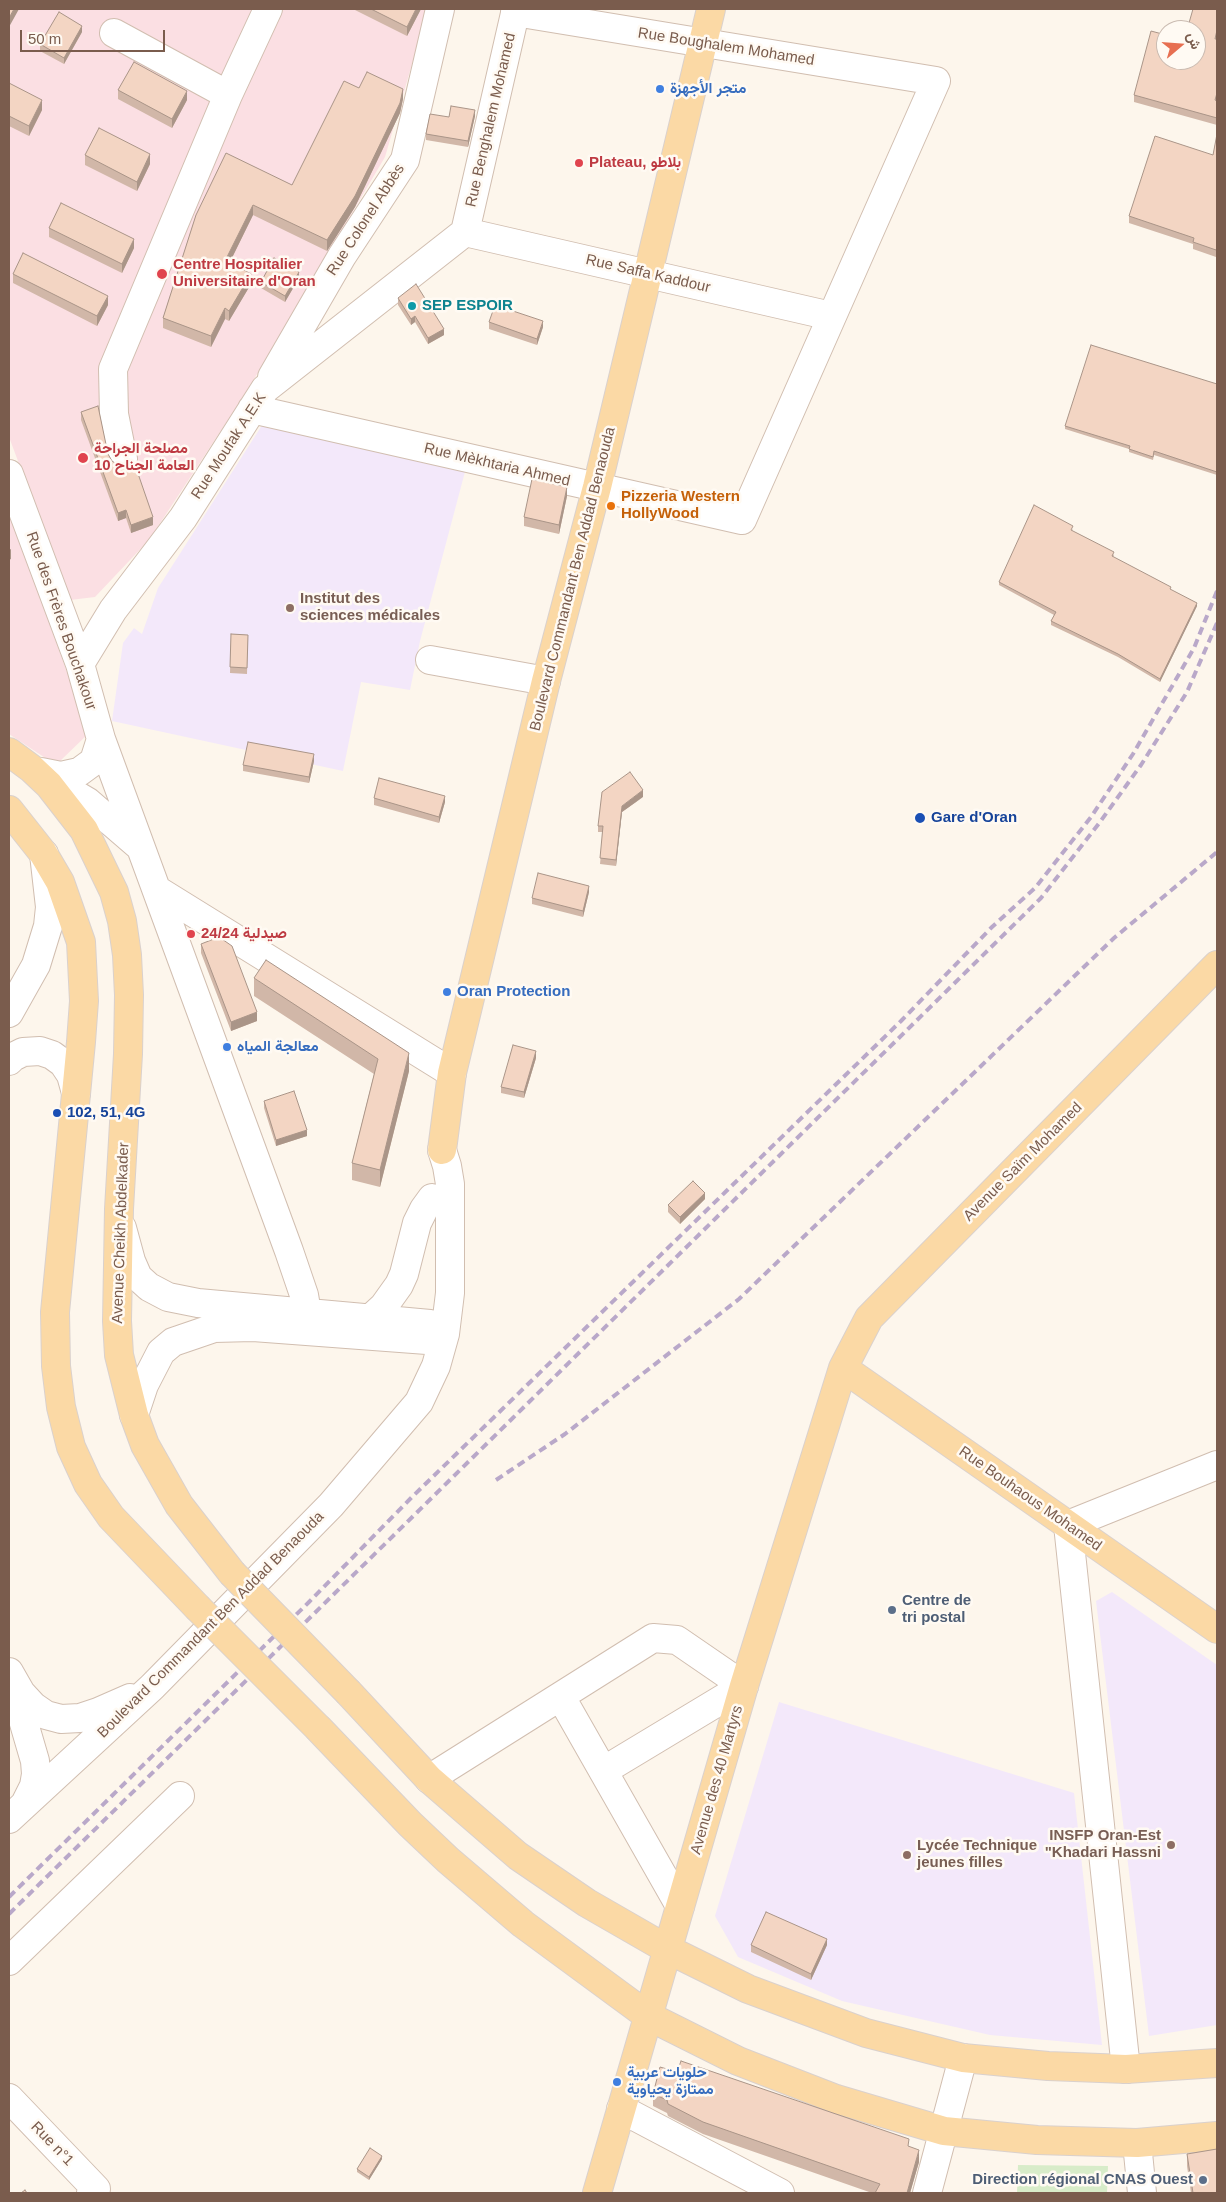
<!DOCTYPE html>
<meta charset="utf-8">
<style>
body{margin:0}
#map{position:relative;width:1226px;height:2202px;overflow:hidden;background:#fdf6ec;font-family:Helvetica,Vazirmatn,sans-serif}
canvas{display:block}
.frame{position:absolute;inset:0;border:10px solid #7a5c4d;pointer-events:none}
.north{position:absolute;left:1156px;top:20px;width:50px;height:50px;box-sizing:border-box;background:#fffaf3;border:1px solid #cabbb1;border-radius:50%;rotate:72deg;font-size:14px;font-weight:700;line-height:20px;text-align:center;color:#7a5c4d}
.north::after{content:'';display:block;margin:auto;width:18px;height:22px;background:#e76f51;clip-path:polygon(50% 0,100% 100%,50% 72%,0 100%)}
.scale{position:absolute;left:20px;top:30px;width:145px;height:22px;box-sizing:border-box;border:2px solid #7a5c4d;border-top:0;padding-left:6px;font-size:15px;line-height:18px;white-space:nowrap;color:#7a5c4d;-webkit-text-stroke:4px #fffaf3;paint-order:stroke}
</style>
<div id="map">
<canvas width="1226" height="2202"></canvas>
<div class="frame"></div>
<div class="north">ش</div>
<div class="scale">50 m</div>
</div>
<script>
const ctx = document.querySelector('canvas').getContext('2d');
ctx.lineJoin = 'round';
function fillPath(path, color) { ctx.fillStyle = color; ctx.fill(path, 'evenodd'); }
const poly = rows => new Path2D(rows.map(r => 'M' + r).join(''));
function trace(path, color, width, dash) { ctx.strokeStyle = color; ctx.lineWidth = width; ctx.lineCap = dash ? 'butt' : 'round'; ctx.setLineDash(dash || []); ctx.stroke(path); }
function write(font, color, halo, rows, align = 'center') {
  ctx.font = font + ' Helvetica,Vazirmatn,sans-serif'; ctx.lineWidth = 5; ctx.setLineDash([]); ctx.textBaseline = 'middle'; ctx.strokeStyle = halo; ctx.fillStyle = color; for (const [text, x, y, turn = 0] of rows) {
    ctx.save(); ctx.translate(x, y); ctx.rotate((+turn || 0) * Math.PI / 180); ctx.textAlign = isNaN(turn) ? turn : align; if (halo) ctx.strokeText(text, 0, 0); ctx.fillText(text, 0, 0); ctx.restore();
  }
}
const education = poly([
 [266,419,466,468,420,641,410,690,361,682,343,771,112,721,123,643,134,628,142,634,158,588],
 [1112,1592,1217,1665,1217,2025,1149,2036,1096,1601],
 [779,1702,1074,1793,1102,2045,990,2035,842,2001,738,1957,715,1916]
]);
const medical = poly([
 [9,9,428,9,385,157,247,391,149,540,95,597,70,600,9,437],
 [9,512,89,733,56,765,9,734]
]);
const green = poly([
 [1018,2165,1108,2166,1107,2193,1017,2193]
]);
const minor = poly([
 [114,33,228,95,113,369,114,414,123,459],
 [228,95,268,9],
 [465,232,831,316],
 [465,232,516,9],
 [272,377,342,256,405,160,440,9],
 [252,409,742,520,936,81,515,12],
 [9,474,80,664,101,739,289,1251,304,1295,310,1330],
 [430,660,546,681],
 [80,664,113,610,183,518,265,389,465,232],
 [41,772,61,776,79,772,94,761,101,739],
 [39,773,88,802,139,846],
 [157,890,452,1073],
 [9,1013,36,965,48,926,50,907,44,854],
 [9,1061,13,1057,23,1052,40,1051,52,1055,63,1063,71,1075,76,1093],
 [122,1228,131,1261,138,1277,149,1287,168,1297,198,1303,430,1324,439,1328,445,1334,427,1340,253,1327,214,1328,173,1342,161,1352,144,1385,134,1415],
 [372,1317,384,1306,399,1285,404,1274,417,1223,424,1209,432,1198],
 [9,1672,21,1693,33,1706,46,1715,61,1719,80,1718,98,1712,130,1698],
 [14,1689,35,1761,36,1774,34,1786,25,1804],
 [561,1697,680,1906],
 [429,1779,653,1638,677,1640,744,1686,603,1771],
 [9,1819,152,1687,331,1505,419,1402,436,1366,445,1334,450,1293,450,1184,447,1166,442,1150],
 [9,1961,180,1796],
 [1126,2069,1068,1525,1217,1465],
 [9,2098,96,2189,91,2193],
 [621,2109,780,2193],
 [1137,2143,1142,2193],
 [927,2193,963,2058]
]);
const major = poly([
 [9,752,32,769,49,785,84,830,114,892,122,921,127,955,129,995,128,1054,119,1209,117,1321,119,1355,134,1415,145,1445,179,1505,232,1573],
 [9,810,43,853,60,882,81,942,84,1001,81,1042,55,1312,56,1366,61,1407,71,1447,88,1484,111,1517,197,1607],
 [442,1150,452,1073,546,681,597,487,711,9],
 [843,1368,1217,1629],
 [349,1693,429,1779,518,1856,587,1903,667,1949,748,1989,866,2033,963,2058,1048,2066,1126,2069,1217,2063],
 [319,1729,410,1824,448,1860,523,1924,648,2016,738,2061,836,2099,944,2131,1037,2140,1137,2143,1217,2136],
 [597,2193,744,1686,843,1368,869,1318,1217,965]
]);
const rail = poly([
 [496,1480,565,1434,739,1299,1114,938,1217,852],
 [9,1897,309,1602,411,1498,901,1021,992,927,1035,888,1091,817,1133,754,1194,648,1217,591],
 [9,1914,1041,898,1100,822,1141,765,1187,692,1217,623]
]);
const majorBridge = poly([
 [232,1573,349,1693],
 [197,1607,319,1729]
]);
const wall = poly([
 [353,9,421,9,407,36],
 [1217,9,1217,125,1134,102,1134,95,1166,60],
 [82,32,64,64,40,51,40,44],
 [9,83,42,110,29,136,9,126],
 [359,88,403,99,400,113,355,207,327,251,253,215,230,262,251,284,229,321,225,319,211,347,163,328,163,318,196,215,292,185],
 [118,90,187,100,172,128,118,99],
 [475,116,468,147,426,140,426,134,449,117],
 [1217,134,1216,257,1193,249,1193,244,1129,223,1129,216,1213,155],
 [85,155,150,164,137,191,85,165],
 [49,228,134,248,122,273,49,237],
 [13,274,108,305,97,326,13,283],
 [299,278,285,302,261,288,261,282],
 [398,298,444,335,428,344,415,322,411,325,398,305],
 [489,322,543,327,537,345,489,329],
 [1217,384,1217,475,1154,455,1153,460,1129,452,1129,449,1065,429,1065,426],
 [81,412,112,461,153,525,131,533,126,518,118,521,81,420],
 [567,496,559,534,524,526,524,517],
 [1073,529,1072,531,1114,555,1113,557,1171,590,1197,606,1160,682,1118,657,1051,625,1051,621,1054,615,999,585,999,582],
 [231,634,248,635,247,674,230,673],
 [314,761,309,783,243,771,243,765],
 [643,797,622,812,616,866,600,864,603,832,598,832,598,826],
 [374,798,445,802,439,823,374,805],
 [589,892,583,917,532,904,532,898],
 [201,944,257,1021,231,1031,201,953],
 [254,978,409,1071,380,1187,352,1180,352,1163,374,1074,254,996],
 [536,1058,524,1098,501,1093,501,1087],
 [264,1101,307,1136,276,1146,264,1108],
 [705,1199,680,1224,668,1212,668,1205],
 [751,1945,827,1945,811,1980,751,1952],
 [653,2094,909,2147,919,2162,910,2193,872,2193,703,2134,668,2116,667,2113,653,2106],
 [1187,2154,1217,2193,1191,2193,1187,2166],
 [382,2159,369,2180,357,2172,357,2169]
]);
const shadedWall = poly([
 [14,9,19,9,9,27,9,18],
 [416,9,421,9,407,36,407,27],
 [82,26,82,32,64,64,64,58],
 [403,89,403,99,400,113,355,207,327,251,327,240],
 [187,91,187,100,172,128,172,119],
 [42,100,42,110,29,136,29,126],
 [475,110,475,116,468,147,468,141],
 [150,154,150,164,137,191,137,182],
 [253,205,253,215,226,270,226,259],
 [134,239,134,248,122,273,122,264],
 [299,272,299,278,285,302,285,296],
 [251,274,251,284,229,321,229,311],
 [108,296,108,305,97,326,97,316],
 [225,308,225,319,211,347,211,336],
 [415,316,415,322,411,325,411,319],
 [543,321,543,327,537,345,537,339],
 [444,329,444,335,428,344,428,338],
 [567,487,567,496,559,534,559,525],
 [126,510,126,518,118,521,118,513],
 [153,517,153,525,131,533,131,525],
 [11,549,11,559,9,560,9,550],
 [1197,603,1197,606,1160,682,1160,679],
 [314,754,314,761,309,783,309,777],
 [643,790,643,797,622,812,616,866,616,860,622,806],
 [445,796,445,802,439,823,439,817],
 [589,886,589,892,583,917,583,911],
 [257,1012,257,1021,231,1031,231,1022],
 [536,1051,536,1058,524,1098,524,1092],
 [409,1053,409,1071,380,1187,380,1170],
 [307,1130,307,1136,276,1146,276,1140],
 [705,1193,705,1199,680,1224,680,1217],
 [827,1939,827,1945,811,1980,811,1974],
 [919,2150,919,2162,910,2193,907,2193],
 [382,2156,382,2159,369,2180,369,2177]
]);
const building = poly([
 [9,9,14,9,9,18,9,9],
 [371,9,416,9,407,27,371,9],
 [1193,9,1217,9,1217,30,1215,39,1217,39,1217,93,1215,100,1217,101,1217,118,1134,95,1151,31,1166,35,1166,60,1196,60,1196,30,1187,30,1193,9],
 [59,12,82,26,64,58,40,44,59,12],
 [134,62,187,91,172,119,118,90,134,62],
 [367,72,403,89,400,103,355,196,327,240,253,205,226,259,251,274,229,311,225,308,211,336,163,318,196,215,226,153,292,185,344,81,359,88,367,72],
 [9,83,42,100,29,126,9,116,9,83],
 [451,106,475,110,468,141,426,134,430,114,449,117,451,106],
 [99,128,150,154,137,182,85,155,99,128],
 [1217,134,1217,247,1216,250,1193,242,1194,238,1129,216,1155,136,1213,155,1217,134],
 [61,203,134,239,122,264,49,228,61,203],
 [23,253,108,296,97,316,13,274,23,253],
 [274,258,299,272,285,296,261,282,274,258],
 [416,284,444,329,428,338,415,316,411,319,398,298,416,284],
 [495,305,543,321,537,339,489,322,495,305],
 [1091,345,1217,384,1217,472,1154,451,1153,457,1129,449,1130,446,1065,426,1091,345],
 [98,406,108,454,112,461,118,465,127,466,134,462,153,517,131,525,126,510,118,513,81,412,98,406],
 [532,479,567,487,559,525,524,517,532,479],
 [1034,505,1073,526,1071,530,1114,552,1112,556,1171,587,1170,589,1197,603,1160,679,1118,654,1051,621,1056,612,999,582,1034,505],
 [231,634,248,635,247,668,230,667,231,634],
 [248,742,314,754,309,777,243,765,248,742],
 [630,772,643,790,622,806,616,860,600,858,603,826,598,826,602,792,630,772],
 [379,778,445,796,439,817,374,798,379,778],
 [538,873,589,886,583,911,532,898,538,873],
 [219,937,232,946,257,1012,231,1022,201,944,219,937],
 [266,960,409,1053,380,1170,352,1163,378,1059,254,978,266,960],
 [513,1045,536,1051,524,1092,501,1087,513,1045],
 [294,1091,307,1130,276,1140,264,1101,294,1091],
 [693,1181,705,1193,680,1217,668,1205,693,1181],
 [766,1912,827,1939,811,1974,751,1945,766,1912],
 [681,2061,909,2139,908,2146,919,2150,907,2193,875,2193,880,2184,703,2122,668,2104,667,2100,653,2094,660,2067,677,2072,681,2061],
 [370,2148,382,2156,369,2177,357,2169,370,2148],
 [1217,2149,1217,2193,1193,2193,1187,2154,1217,2149],
 [25,2190,27,2193,21,2193,25,2190]
]);
const markers = [
 [660,89,5,"#3f7fe0"],
 [579,163,5,"#e0444e"],
 [162,274,6,"#e0444e"],
 [412,306,5,"#0f9aa8"],
 [83,458,6,"#e0444e"],
 [611,506,5,"#e8710a"],
 [290,608,5,"#8d6e63"],
 [920,818,6,"#1a4fb4"],
 [191,934,5,"#e0444e"],
 [447,992,5,"#3f7fe0"],
 [227,1047,5,"#3f7fe0"],
 [57,1113,5,"#1a4fb4"],
 [892,1610,5,"#5c6f8a"],
 [1171,1845,5,"#8d6e63"],
 [907,1855,5,"#8d6e63"],
 [617,2082,5,"#3f7fe0"],
 [1203,2180,5,"#5c6f8a"]
];
const streetNames = [
 ["Rue Boughalem Mohamed",726,47,9],
 ["Rue Benghalem Mohamed",491,120,-77],
 ["Rue Colonel Abbès",366,220,-57],
 ["Rue Saffa Kaddour",648,274,13],
 ["Rue Moufak A.E.K",229,446,-57],
 ["Rue Mèkhtaria Ahmed",497,465,13],
 ["Boulevard Commandant Ben Addad Benaouda",573,579,-76],
 ["Rue des Frères Bouchakour",61,621,71],
 ["Avenue Saïm Mohamed",1023,1162,-45],
 ["Avenue Cheikh Abdelkader",121,1233,-88],
 ["Rue Bouhaous Mohamed",1030,1499,35],
 ["Boulevard Commandant Ben Addad Benaouda",211,1625,-45],
 ["Avenue des 40 Martyrs",717,1780,-74],
 ["Rue n°1",52,2144,46]
];
const shopNames = [
 ["متجر الأجهزة",670,89],
 ["Oran Protection",457,992],
 ["معالجة المياه",237,1047],
 ["حلويات عربية",627,2073],
 ["ممتازة يحياوية",627,2090]
];
const healthNames = [
 ["Plateau, بلاطو",589,163],
 ["Centre Hospitalier",173,265],
 ["Universitaire d'Oran",173,282],
 ["مصلحة الجراحة",94,449],
 ["العامة الجناح 10",94,466],
 ["صيدلية 24/24",201,934]
];
const cultureNames = [
 ["SEP ESPOIR",422,306]
];
const foodNames = [
 ["Pizzeria Western",621,497],
 ["HollyWood",621,514]
];
const educationNames = [
 ["Institut des",300,599],
 ["sciences médicales",300,616],
 ["INSFP Oran-Est",1161,1836,"right"],
 ["\"Khadari Hassni",1161,1853,"right"],
 ["Lycée Technique",917,1846],
 ["jeunes filles",917,1863]
];
const transitNames = [
 ["Gare d'Oran",931,818],
 ["102, 51, 4G",67,1113]
];
const serviceNames = [
 ["Centre de",902,1601],
 ["tri postal",902,1618],
 ["Direction régional CNAS Ouest",1193,2180,"right"]
];
fillPath(education, '#f3e8fa');
fillPath(medical, '#fbdfe3');
fillPath(green, '#d8ecc9');
trace(minor, '#d1beb0', 30);
trace(major, '#dad1cd', 30);
trace(minor, '#fff', 28);
trace(major, '#fbd9a5', 28);
trace(rail, '#b9a8c9', 4, [8, 5]);
trace(majorBridge, '#dad1cd', 30, []);
trace(majorBridge, '#fbd9a5', 28);
fillPath(wall, '#d1b7a8');
fillPath(shadedWall, '#aa9588');
fillPath(building, '#f3d5c3');
trace(building, '#aa9588', 1);
for (const [x, y, r, color] of markers) { const dot = new Path2D(); dot.arc(x, y, r, 0, 2 * Math.PI); ctx.fillStyle = color; ctx.fill(dot); trace(dot, '#fffaf3', 2); }
write('15px', '#7a5c4d', '#fffaf3', streetNames);
write('bold 15px', '#366cbe', '#fffaf3', shopNames, 'left');
write('bold 15px', '#be3a42', '#fffaf3', healthNames, 'left');
write('bold 15px', '#0d838f', '#fffaf3', cultureNames, 'left');
write('bold 15px', '#c56008', '#fffaf3', foodNames, 'left');
write('bold 15px', '#785e54', '#fffaf3', educationNames, 'left');
write('bold 15px', '#164399', '#fffaf3', transitNames, 'left');
write('bold 15px', '#4e5e75', '#fffaf3', serviceNames, 'left');
</script>
